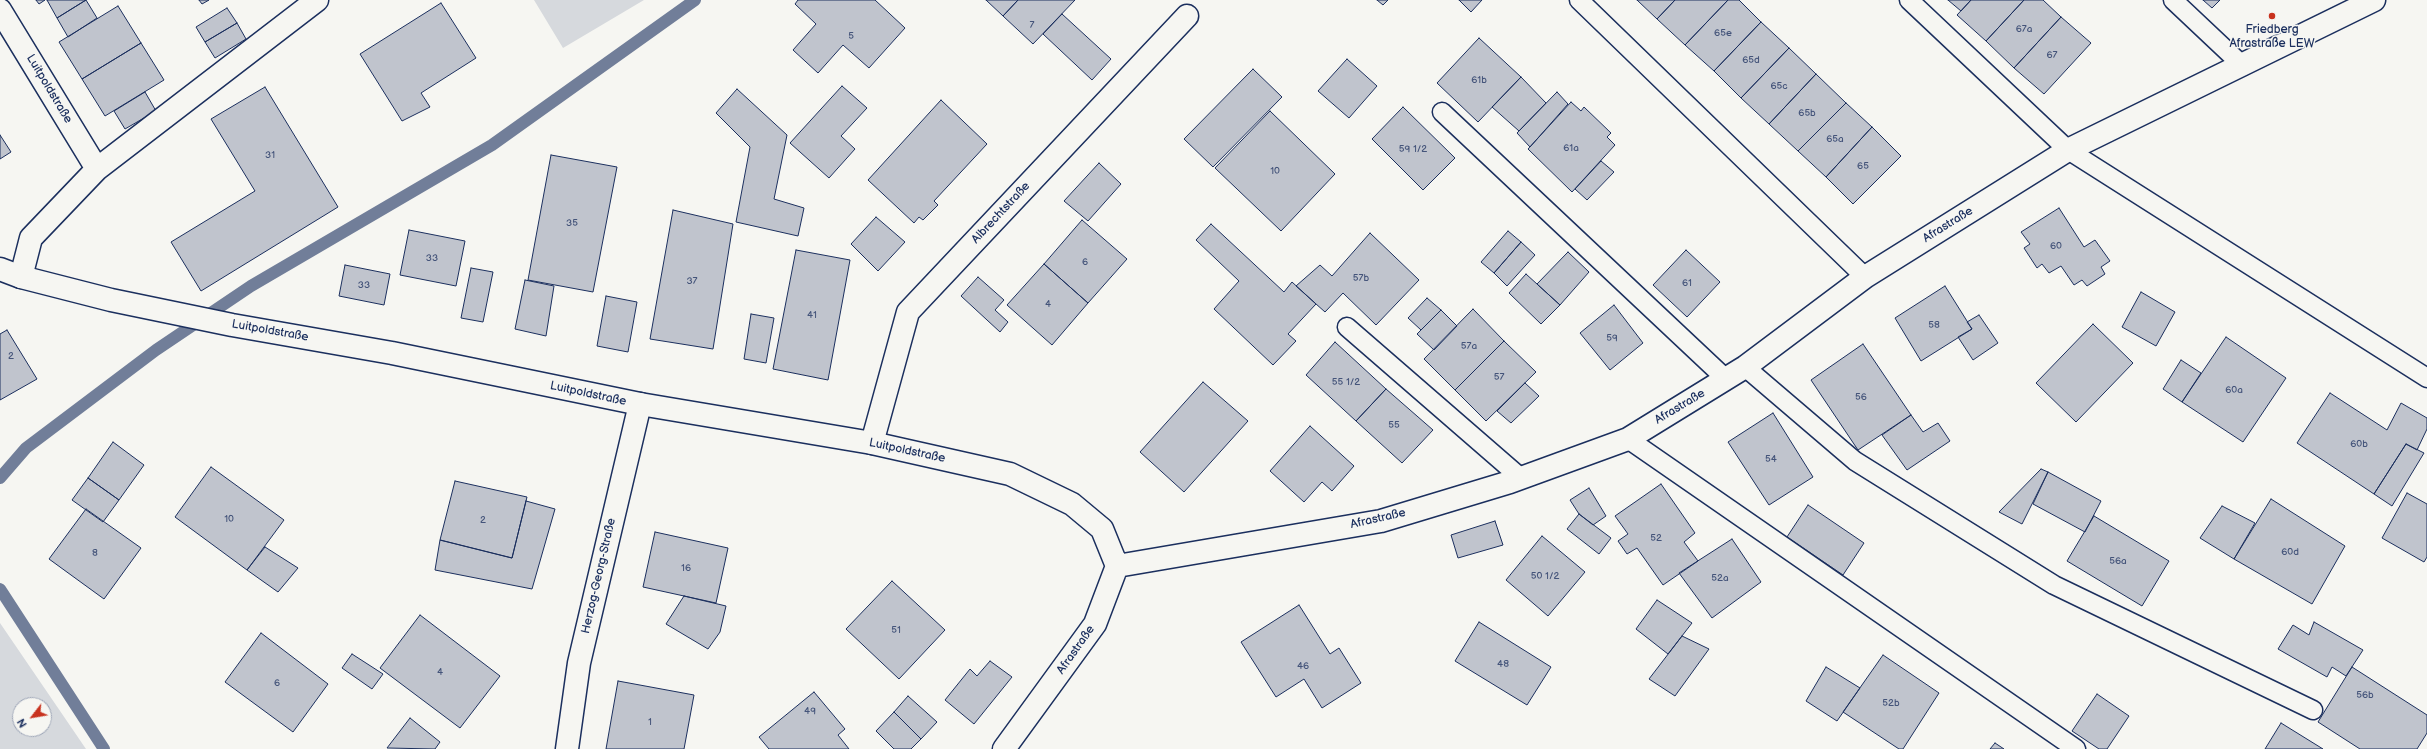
<!DOCTYPE html>
<meta charset="utf-8">
<style>
body{margin:0}
#map{position:relative;width:2427px;height:749px;overflow:hidden;background:#f6f6f2;font-family:"Balsamiq Sans",sans-serif}
canvas{display:block}
.north{position:absolute;left:12px;top:697px;width:40px;height:40px;box-sizing:border-box;background:#f6f6f2;border:1px solid #9ea6b7;border-radius:50%;rotate:239deg;font-size:11px;font-weight:700;line-height:16px;text-align:center;color:#1b2f5e}
.north::after{content:'';display:block;margin:auto;width:14px;height:18px;background:#c8321e;clip-path:polygon(50% 0,100% 100%,50% 72%,0 100%)}
</style>
<div id="map">
<canvas width="2427" height="749"></canvas>
<div class="north">N</div>
</div>
<script>
const ctx = document.querySelector('canvas').getContext('2d');
ctx.lineJoin = 'round';
function fillPath(path, color) { ctx.fillStyle = color; ctx.fill(path, 'evenodd'); }
const poly = rows => new Path2D(rows.map(r => 'M' + r).join(''));
function trace(path, color, width, dash) { ctx.strokeStyle = color; ctx.lineWidth = width; ctx.lineCap = dash ? 'butt' : 'round'; ctx.setLineDash(dash || []); ctx.stroke(path); }
function write(font, color, halo, rows, align = 'center') {
  ctx.font = font + ' "Balsamiq Sans",sans-serif'; ctx.lineWidth = 3; ctx.setLineDash([]); ctx.textBaseline = 'middle'; ctx.strokeStyle = halo; ctx.fillStyle = color; for (const [text, x, y, turn = 0] of rows) {
    ctx.save(); ctx.translate(x, y); ctx.rotate((+turn || 0) * Math.PI / 180); ctx.textAlign = isNaN(turn) ? turn : align; if (halo) ctx.strokeText(text, 0, 0); ctx.fillText(text, 0, 0); ctx.restore();
  }
}
const green = poly([
 [534,0,644,0,563,48],
 [0,623,86,749,0,749],
 [20,705,44,705,44,729,20,729]
]);
const stream = poly([
 [0,478,26,448,156,350,251,286,492,145,695,0],
 [0,589,104,749]
]);
const building = poly([
 [36,0,45,0,39,4,36,0],
 [47,0,86,0,57,18,47,0],
 [86,0,97,18,68,37,57,18,86,0],
 [199,0,209,0,202,4,199,0],
 [798,0,875,0,905,28,869,68,843,45,818,73,793,50,816,24,795,4,798,0],
 [986,0,1018,0,1003,16,986,0],
 [1018,0,1075,0,1033,44,1003,16,1018,0],
 [1377,0,1388,0,1383,5,1377,0],
 [1459,0,1482,0,1471,12,1459,0],
 [1637,0,1675,0,1657,19,1637,0],
 [1675,0,1728,0,1685,45,1657,19,1675,0],
 [1728,0,1739,0,1761,22,1714,71,1685,45,1728,0],
 [1948,0,1971,0,1961,11,1948,0],
 [1971,0,2024,0,1986,41,1957,15,1971,0],
 [2024,0,2043,0,2061,17,2014,68,1986,41,2024,0],
 [2203,0,2220,0,2212,8,2203,0],
 [441,3,476,58,421,93,430,107,402,121,360,54,441,3],
 [118,6,141,43,82,79,59,42,118,6],
 [227,8,237,23,205,42,196,27,227,8],
 [1062,14,1111,59,1092,80,1043,34,1062,14],
 [2061,17,2091,43,2044,94,2014,68,2061,17],
 [1761,22,1789,48,1741,98,1714,71,1761,22],
 [237,23,246,39,215,58,205,42,237,23],
 [1479,38,1521,77,1478,122,1437,83,1479,38],
 [141,43,164,80,105,116,82,79,141,43],
 [1789,48,1816,74,1769,124,1741,98,1789,48],
 [1347,59,1377,86,1349,118,1318,91,1347,59],
 [1253,69,1282,97,1213,167,1184,139,1253,69],
 [1816,74,1846,103,1798,151,1769,124,1816,74],
 [1521,77,1546,103,1519,131,1492,107,1521,77],
 [842,86,867,108,841,136,855,149,829,178,790,143,842,86],
 [265,87,338,207,201,291,171,242,255,191,211,119,265,87],
 [737,89,787,135,774,199,804,208,798,236,736,222,750,147,716,113,737,89],
 [145,92,156,111,125,129,114,111,145,92],
 [1557,92,1568,104,1530,147,1517,133,1557,92],
 [941,100,987,144,934,201,938,205,923,220,919,217,914,223,868,180,941,100],
 [1571,102,1581,111,1584,107,1611,133,1607,137,1615,145,1572,192,1528,149,1571,102],
 [1846,103,1872,127,1826,177,1798,151,1846,103],
 [1403,107,1455,158,1423,190,1372,139,1403,107],
 [1270,111,1335,174,1281,231,1215,168,1270,111],
 [1872,127,1901,156,1853,204,1826,177,1872,127],
 [0,135,11,152,0,159,0,135],
 [551,155,617,167,593,292,528,280,551,155],
 [1601,161,1614,172,1587,200,1575,189,1601,161],
 [1099,163,1121,184,1088,221,1064,201,1099,163],
 [2059,208,2084,247,2095,240,2110,261,2101,267,2105,274,2087,286,2082,280,2074,285,2061,266,2049,273,2042,264,2037,268,2024,248,2030,244,2021,232,2059,208],
 [673,210,733,224,713,349,650,339,673,210],
 [876,217,905,242,878,271,851,244,876,217],
 [1082,220,1127,259,1088,303,1044,264,1082,220],
 [1211,224,1284,292,1292,282,1316,304,1288,334,1296,341,1273,365,1214,309,1239,281,1196,240,1211,224],
 [409,230,465,241,456,286,400,275,409,230],
 [1508,231,1521,242,1494,273,1481,262,1508,231],
 [1370,233,1419,280,1376,325,1343,293,1325,312,1296,286,1320,265,1332,276,1370,233],
 [1521,242,1535,255,1507,286,1494,273,1521,242],
 [796,250,850,260,828,380,773,369,796,250],
 [1686,250,1720,282,1687,317,1653,285,1686,250],
 [1568,252,1589,272,1560,305,1537,284,1568,252],
 [1044,264,1088,303,1052,345,1007,305,1044,264],
 [345,265,390,274,384,305,339,296,345,265],
 [471,268,493,272,483,322,461,318,471,268],
 [1526,274,1560,305,1541,324,1509,293,1526,274],
 [978,277,1004,300,995,310,1008,322,1000,332,961,296,978,277],
 [525,280,554,286,546,336,515,329,525,280],
 [1945,286,1972,329,1921,361,1895,318,1945,286],
 [2141,292,2175,312,2156,346,2122,327,2141,292],
 [606,296,637,302,628,352,597,346,606,296],
 [1427,298,1441,310,1421,330,1408,318,1427,298],
 [1614,305,1643,343,1610,370,1580,333,1614,305],
 [1473,309,1504,341,1455,390,1424,359,1473,309],
 [1441,310,1457,326,1434,350,1417,334,1441,310],
 [751,314,774,318,766,363,744,359,751,314],
 [1979,315,1998,343,1973,360,1958,337,1972,329,1967,322,1979,315],
 [2093,324,2133,363,2076,422,2036,383,2093,324],
 [7,330,37,379,0,400,0,334,7,330],
 [2226,337,2286,378,2243,442,2182,402,2226,337],
 [1504,341,1536,372,1486,421,1455,390,1504,341],
 [1335,342,1386,389,1356,421,1306,375,1335,342],
 [1863,344,1911,415,1858,450,1811,380,1863,344],
 [2181,360,2201,373,2182,402,2163,389,2181,360],
 [1203,382,1248,421,1184,492,1140,452,1203,382],
 [1525,383,1539,396,1511,423,1497,411,1525,383],
 [1386,389,1433,430,1402,463,1356,421,1386,389],
 [2330,393,2387,430,2401,403,2427,418,2427,429,2417,450,2406,444,2374,494,2297,443,2330,393],
 [1773,413,1813,477,1769,505,1728,442,1773,413],
 [1911,415,1923,432,1938,423,1950,441,1907,470,1882,435,1911,415],
 [1310,426,1354,466,1332,491,1322,482,1304,502,1270,471,1310,426],
 [113,442,144,465,119,500,88,478,113,442],
 [2406,444,2424,453,2392,506,2374,494,2406,444],
 [211,467,284,520,247,570,175,517,211,467],
 [2041,469,2048,472,2022,524,1999,512,2041,469],
 [2048,472,2101,501,2085,532,2033,504,2048,472],
 [88,478,119,500,103,522,72,500,88,478],
 [455,481,527,497,512,558,440,540,455,481],
 [1661,484,1695,533,1684,542,1698,561,1663,585,1637,548,1627,554,1618,541,1628,534,1615,516,1661,484],
 [1589,488,1606,516,1593,525,1579,514,1570,500,1589,488],
 [2407,493,2427,504,2427,557,2424,562,2382,538,2407,493],
 [2271,499,2345,546,2312,604,2234,559,2271,499],
 [526,501,555,509,532,589,435,570,440,540,512,558,526,501],
 [1808,505,1864,543,1843,575,1787,537,1808,505],
 [2222,506,2255,523,2234,559,2200,538,2222,506],
 [86,509,141,548,104,599,49,559,86,509],
 [1579,514,1611,538,1599,554,1567,529,1579,514],
 [2094,516,2169,561,2142,606,2067,561,2094,516],
 [1495,521,1503,545,1458,558,1451,535,1495,521],
 [655,532,728,548,716,603,643,587,655,532],
 [1542,536,1585,572,1548,616,1506,580,1542,536],
 [1732,539,1761,582,1712,618,1679,573,1732,539],
 [265,547,298,568,278,592,247,570,265,547],
 [892,581,945,630,899,679,846,629,892,581],
 [684,596,726,606,720,632,708,649,666,624,684,596],
 [1657,600,1692,623,1668,654,1636,629,1657,600],
 [1299,605,1330,654,1339,648,1361,683,1322,708,1304,679,1276,697,1241,642,1299,605],
 [420,615,500,676,460,728,380,668,420,615],
 [1479,622,1551,667,1527,705,1455,661,1479,622],
 [2314,622,2363,650,2346,676,2332,667,2327,677,2278,649,2293,625,2309,635,2314,622],
 [261,633,328,684,293,732,225,682,261,633],
 [1682,636,1709,649,1675,696,1649,679,1682,636],
 [352,654,383,674,372,689,342,668,352,654],
 [1883,655,1939,693,1903,749,1899,749,1843,712,1883,655],
 [990,661,1012,677,974,724,945,700,970,669,977,676,990,661],
 [1826,667,1860,688,1837,721,1806,701,1826,667],
 [2352,667,2427,715,2427,733,2417,749,2360,749,2318,722,2352,667],
 [618,681,694,695,684,749,606,749,618,681],
 [814,692,845,729,838,735,849,749,769,749,759,737,814,692],
 [2097,694,2129,716,2107,749,2099,749,2072,731,2097,694],
 [908,696,937,722,921,739,894,712,908,696],
 [894,712,921,739,911,749,894,749,876,731,894,712],
 [410,718,440,742,435,749,387,748,410,718],
 [2281,723,2323,749,2265,749,2281,723],
 [1995,743,2004,749,1990,749,1995,743]
]);
const service = poly([
 [1579,0,1865,277],
 [1909,0,2068,150,2427,378],
 [2173,0,2243,66],
 [1442,112,1726,379],
 [1347,327,1521,478],
 [1745,367,1855,461,2054,585,2313,710],
 [1628,439,2076,749]
]);
const minor = poly([
 [0,10,97,169],
 [21,277,31,238,97,169,317,0],
 [872,443,908,312,1187,16],
 [567,749,579,663,640,404]
]);
const tertiary = poly([
 [0,269,21,277,111,300,232,325,392,353,640,404,872,443,1010,474,1072,504,1102,529,1117,566],
 [1117,566,1381,521,1510,482,1628,439,1745,367,1865,277,2068,150,2374,0],
 [1004,749,1095,624,1117,566]
]);
const markers = [
 [2272,16,4,"#c8321e"]
];
const numberNames = [
 ["7",1032,25],
 ["67a",2024,29],
 ["65e",1723,33],
 ["5",851,36],
 ["67",2052,55],
 ["65d",1751,60],
 ["61b",1479,80],
 ["65c",1779,86],
 ["65b",1807,113],
 ["65a",1835,139],
 ["61a",1571,148],
 ["59 1/2",1413,149],
 ["31",270,155],
 ["65",1863,166],
 ["10",1275,171],
 ["35",572,223],
 ["60",2056,246],
 ["33",432,258],
 ["6",1085,262],
 ["57b",1361,278],
 ["37",692,281],
 ["61",1687,283],
 ["33",364,285],
 ["4",1048,304],
 ["41",812,315],
 ["58",1934,325],
 ["59",1612,338],
 ["57a",1469,346],
 ["2",11,356],
 ["57",1499,377],
 ["55 1/2",1346,382],
 ["60a",2234,390],
 ["56",1861,397],
 ["55",1394,425],
 ["60b",2359,444],
 ["54",1771,459],
 ["10",229,519],
 ["2",483,520],
 ["52",1656,538],
 ["60d",2290,552],
 ["8",95,553],
 ["56a",2118,561],
 ["16",686,568],
 ["50 1/2",1545,576],
 ["52a",1720,578],
 ["51",896,630],
 ["48",1503,664],
 ["46",1303,666],
 ["4",440,672],
 ["6",277,683],
 ["56b",2365,695],
 ["52b",1891,703],
 ["49",810,711],
 ["1",650,722]
];
const poiNames = [
 ["Friedberg",2272,30],
 ["Afrastraße LEW",2272,44]
];
const streetNames = [
 ["Luitpoldstraße",49,89,59],
 ["Albrechtstraße",1001,213,-47],
 ["Afrastraße",1948,225,-32],
 ["Luitpoldstraße",270,331,10],
 ["Luitpoldstraße",588,394,12],
 ["Afrastraße",1680,407,-31],
 ["Luitpoldstraße",907,451,12],
 ["Afrastraße",1378,519,-13],
 ["Herzog-Georg-Straße",599,576,-77],
 ["Afrastraße",1076,650,-55]
];
fillPath(green, '#d6d9dd');
trace(stream, '#717e99', 12);
fillPath(building, '#c0c4cd');
trace(building, '#1b2f5e', 1);
trace(service, '#1b2f5e', 21);
trace(minor, '#1b2f5e', 25);
trace(tertiary, '#1b2f5e', 25);
trace(service, '#f6f6f2', 18);
trace(minor, '#f6f6f2', 22);
trace(tertiary, '#f6f6f2', 22);
for (const [x, y, r, color] of markers) { const dot = new Path2D(); dot.arc(x, y, r, 0, 2 * Math.PI); ctx.fillStyle = color; ctx.fill(dot); trace(dot, '#f6f6f2', 1.5); }
write('10px', '#44547a', null, numberNames);
write('12px', '#1b2f5e', '#f6f6f2', poiNames);
write('12px', '#1b2f5e', '#f6f6f2', streetNames);
</script>
